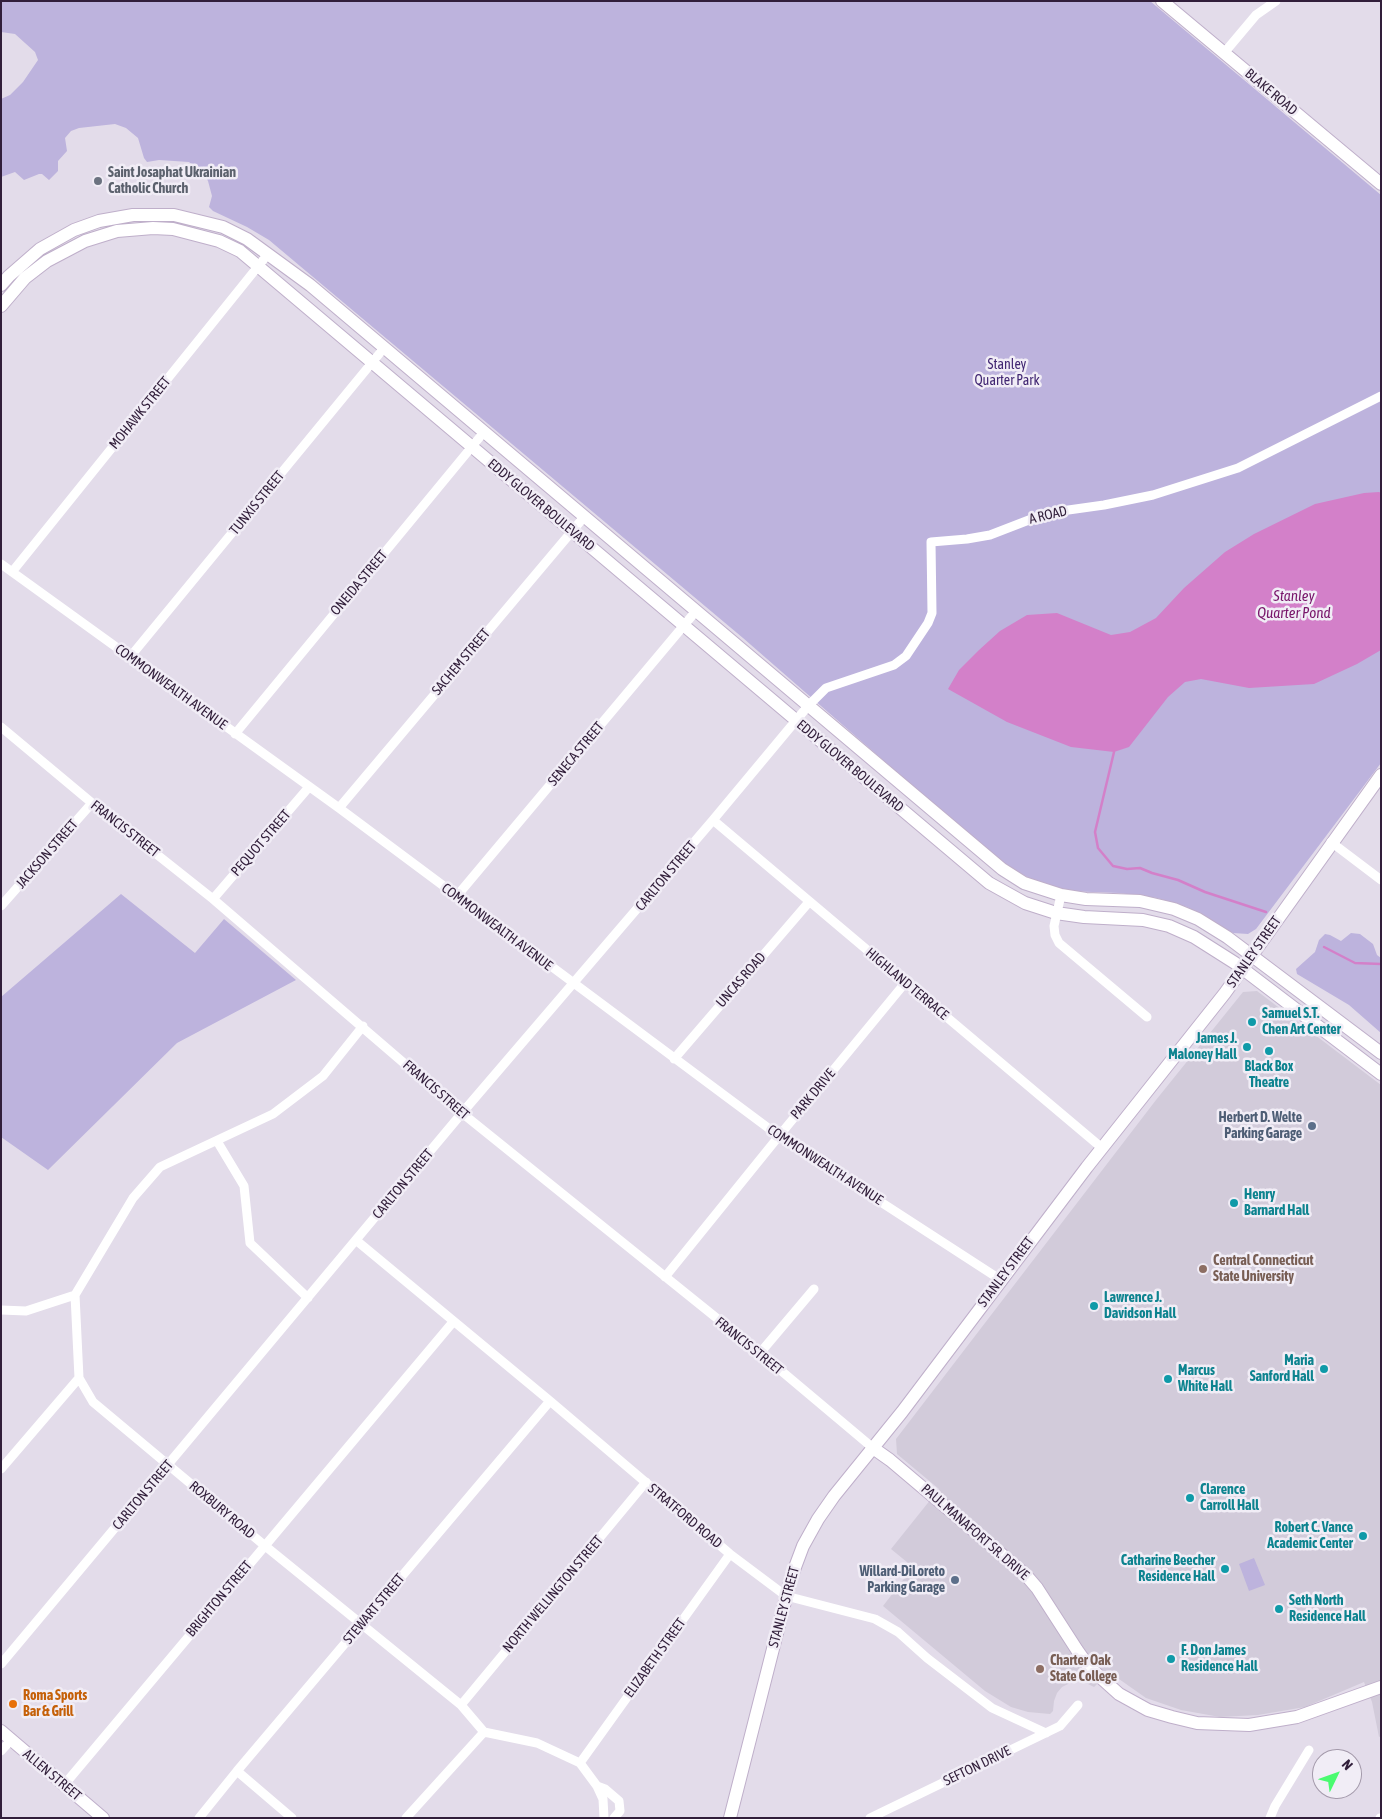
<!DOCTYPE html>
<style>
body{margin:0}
#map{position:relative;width:1382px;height:1819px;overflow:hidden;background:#e3dcea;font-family:"Asap Condensed",sans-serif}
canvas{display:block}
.frame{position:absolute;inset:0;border:2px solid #311e3a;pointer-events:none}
.north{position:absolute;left:1312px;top:1749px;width:50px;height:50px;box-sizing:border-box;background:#f1edf6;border:1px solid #a49aab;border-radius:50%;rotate:48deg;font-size:14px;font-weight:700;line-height:20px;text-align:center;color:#311e3a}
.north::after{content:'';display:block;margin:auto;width:18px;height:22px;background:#4afb70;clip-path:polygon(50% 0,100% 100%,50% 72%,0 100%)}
</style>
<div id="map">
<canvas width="1382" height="1819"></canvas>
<div class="frame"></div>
<div class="north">N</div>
</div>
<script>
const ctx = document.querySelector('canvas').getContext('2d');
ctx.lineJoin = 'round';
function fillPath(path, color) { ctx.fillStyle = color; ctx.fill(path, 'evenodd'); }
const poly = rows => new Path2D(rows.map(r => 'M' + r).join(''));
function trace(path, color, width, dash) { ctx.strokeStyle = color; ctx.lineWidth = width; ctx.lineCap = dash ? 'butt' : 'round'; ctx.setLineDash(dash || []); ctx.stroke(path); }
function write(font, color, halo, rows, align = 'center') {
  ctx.font = font + ' "Asap Condensed",sans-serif'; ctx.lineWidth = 5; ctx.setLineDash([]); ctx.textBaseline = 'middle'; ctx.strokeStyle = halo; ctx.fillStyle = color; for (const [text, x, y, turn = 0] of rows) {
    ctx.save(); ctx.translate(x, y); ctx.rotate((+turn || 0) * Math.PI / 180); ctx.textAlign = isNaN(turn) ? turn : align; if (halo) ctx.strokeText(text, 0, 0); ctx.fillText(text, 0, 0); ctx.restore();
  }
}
const built = poly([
 [1257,991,1381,1085,1381,1736,1379,1737,1372,1702,1364,1682,1305,1707,1258,1715,1220,1717,1181,1710,1146,1698,1109,1672,1094,1687,1086,1683,1078,1681,1070,1683,1062,1687,1057,1693,1054,1701,1053,1711,1050,1714,1028,1712,1011,1707,985,1691,883,1606,913,1567,891,1549,939,1489,897,1454,896,1439,1156,1100,1243,992]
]);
const green = poly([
 [1,1,1150,1,1381,195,1381,763,1256,929,1248,934,1233,933,1187,907,1157,898,1119,893,1066,891,1037,882,1001,863,743,638,269,240,247,227,213,211,209,207,212,196,208,181,205,176,189,162,159,160,147,162,144,158,138,138,126,128,115,124,79,128,71,131,65,138,67,151,58,161,58,171,49,180,42,174,39,174,24,180,15,172,1,177,1,99,10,95,23,82,38,60,35,52,15,34,1,32],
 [121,894,195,953,224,919,296,980,177,1043,48,1170,1,1137,1,997],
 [1351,933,1360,934,1373,944,1377,955,1381,958,1381,1033,1349,1005,1297,974,1296,969,1315,952,1319,940,1325,934,1330,935,1341,941],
 [1254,1558,1265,1585,1249,1591,1239,1564]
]);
const water = poly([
 [1379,492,1381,493,1381,650,1357,664,1314,684,1249,688,1201,679,1185,682,1168,697,1129,747,1114,752,1071,747,1007,722,948,689,959,670,979,650,1000,631,1027,615,1057,613,1111,635,1130,632,1156,618,1184,588,1225,552,1254,534,1315,504,1364,493]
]);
const stream = poly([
 [1114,752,1095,832,1098,848,1113,866,1127,869,1140,868,1152,873,1178,880,1205,892,1266,912],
 [1324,947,1355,963,1381,964]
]);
const street = poly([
 [1224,53,1256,15,1276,1],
 [1,564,339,808,779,1136,1001,1280],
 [12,572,268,254],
 [130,657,384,348],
 [1,727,92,803,213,899,462,1113,760,1353,873,1448],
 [235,734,484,432],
 [339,808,584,517],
 [713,820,1102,1148],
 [1331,842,1381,880],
 [1061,895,1054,926,1055,935,1059,943,1147,1017],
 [456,897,696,611],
 [213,899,309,787],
 [1,906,92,803],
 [363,1026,323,1076,273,1114,160,1167,133,1198,75,1295,79,1378,93,1402,264,1545,461,1705,484,1732,537,1743,580,1763,597,1786,603,1799,604,1818],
 [674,1059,809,902],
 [217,1141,244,1186,250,1243,308,1298],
 [357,1241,550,1401,730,1554,786,1596,875,1619,898,1632,927,1658,992,1708,1046,1733],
 [665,1277,779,1136,905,983],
 [1,1310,26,1311,75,1295],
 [760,1353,814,1289],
 [1,1469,79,1378],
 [1,1664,462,1113,713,820,808,706,826,688,894,665,906,656,928,623,932,613,931,542,967,539,990,535,1047,513,1104,505,1153,495,1238,468,1381,396],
 [461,1705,646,1482],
 [1,1751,11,1740],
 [580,1763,730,1554],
 [237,1771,292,1818],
 [64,1785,453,1322],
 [597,1786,605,1789,619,1801,620,1811,614,1818],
 [199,1818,237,1771,550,1401],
 [406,1818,484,1732],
 [870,1818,1060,1726,1078,1705],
 [1270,1818,1275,1806,1309,1750],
 [1380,1818,1381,1818]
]);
const secondary = poly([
 [1162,1,1381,184],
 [1,285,9,276,40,249,74,230,99,221,133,215,174,215,223,227,247,239,310,285,1002,869,1024,883,1061,895,1086,899,1140,901,1174,909,1198,919,1227,937,1381,1053],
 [1,306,25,278,47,261,85,241,117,231,153,228,173,229,219,241,240,251,989,883,1025,903,1056,913,1084,917,1143,920,1169,926,1194,937,1235,963,1381,1074],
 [873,1448,890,1460,1025,1574,1037,1588,1077,1650,1089,1667,1119,1694,1148,1710,1172,1717,1197,1723,1249,1725,1297,1717,1381,1687],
 [1,1731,103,1818],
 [730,1818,791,1578,803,1546,818,1519,834,1496,902,1412,1087,1167,1225,993,1381,775]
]);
const markers = [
 [98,181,5,"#6b7280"],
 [1252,1022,5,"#0f9aa8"],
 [1247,1047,5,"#0f9aa8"],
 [1269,1051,5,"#0f9aa8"],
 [1312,1126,5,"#5c6f8a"],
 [1234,1203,5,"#0f9aa8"],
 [1203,1269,5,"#8d6e63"],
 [1094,1306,5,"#0f9aa8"],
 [1324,1369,5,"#0f9aa8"],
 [1168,1379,5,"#0f9aa8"],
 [1190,1498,5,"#0f9aa8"],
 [1363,1536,5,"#0f9aa8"],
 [1225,1569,5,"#0f9aa8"],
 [955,1580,5,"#5c6f8a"],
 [1279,1609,5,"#0f9aa8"],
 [1171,1659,5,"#0f9aa8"],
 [1040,1669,5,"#8d6e63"],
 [13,1704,5,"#e8710a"]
];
const streetNames = [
 ["BLAKE ROAD",1271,92,40],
 ["MOHAWK STREET",140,413,-51],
 ["TUNXIS STREET",257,503,-51],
 ["EDDY GLOVER BOULEVARD",541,505,40],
 ["A ROAD",1048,515,-13],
 ["ONEIDA STREET",359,583,-50],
 ["SACHEM STREET",461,662,-50],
 ["COMMONWEALTH AVENUE",171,687,36],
 ["SENECA STREET",576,754,-50],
 ["EDDY GLOVER BOULEVARD",850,766,40],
 ["FRANCIS STREET",125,829,38],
 ["PEQUOT STREET",261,843,-49],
 ["JACKSON STREET",47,854,-49],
 ["CARLTON STREET",666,876,-50],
 ["COMMONWEALTH AVENUE",497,927,37],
 ["STANLEY STREET",1254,952,-55],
 ["UNCAS ROAD",741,980,-49],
 ["HIGHLAND TERRACE",907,984,40],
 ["FRANCIS STREET",436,1090,41],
 ["PARK DRIVE",813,1094,-50],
 ["COMMONWEALTH AVENUE",825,1165,33],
 ["CARLTON STREET",403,1184,-50],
 ["STANLEY STREET",1006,1272,-53],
 ["FRANCIS STREET",749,1346,39],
 ["CARLTON STREET",143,1495,-50],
 ["ROXBURY ROAD",222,1510,40],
 ["STRATFORD ROAD",685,1516,40],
 ["PAUL MANAFORT SR. DRIVE",975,1532,41],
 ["NORTH WELLINGTON STREET",553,1594,-50],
 ["BRIGHTON STREET",219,1599,-50],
 ["STANLEY STREET",784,1607,-75],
 ["STEWART STREET",374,1609,-50],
 ["ELIZABETH STREET",655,1658,-54],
 ["SEFTON DRIVE",977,1766,-26],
 ["ALLEN STREET",52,1775,40]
];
const worshipNames = [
 ["Saint Josaphat Ukrainian",108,173],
 ["Catholic Church",108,189]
];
const parkNames = [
 ["Stanley",1007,365],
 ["Quarter Park",1007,381]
];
const cultureNames = [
 ["Samuel S.T.",1262,1014],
 ["Chen Art Center",1262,1030],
 ["James J.",1237,1039,"right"],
 ["Maloney Hall",1237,1055,"right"],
 ["Black Box",1269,1067,"center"],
 ["Theatre",1269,1083,"center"],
 ["Henry",1244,1195],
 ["Barnard Hall",1244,1211],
 ["Lawrence J.",1104,1298],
 ["Davidson Hall",1104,1314],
 ["Maria",1314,1361,"right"],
 ["Sanford Hall",1314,1377,"right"],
 ["Marcus",1178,1371],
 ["White Hall",1178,1387],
 ["Clarence",1200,1490],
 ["Carroll Hall",1200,1506],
 ["Robert C. Vance",1353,1528,"right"],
 ["Academic Center",1353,1544,"right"],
 ["Catharine Beecher",1215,1561,"right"],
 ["Residence Hall",1215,1577,"right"],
 ["Seth North",1289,1601],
 ["Residence Hall",1289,1617],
 ["F. Don James",1181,1651],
 ["Residence Hall",1181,1667]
];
const serviceNames = [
 ["Herbert D. Welte",1302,1118],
 ["Parking Garage",1302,1134],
 ["Willard-DiLoreto",945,1572],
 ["Parking Garage",945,1588]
];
const educationNames = [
 ["Central Connecticut",1213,1261],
 ["State University",1213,1277],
 ["Charter Oak",1050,1661],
 ["State College",1050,1677]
];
const foodNames = [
 ["Roma Sports",23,1696],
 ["Bar & Grill",23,1712]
];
const waterNames = [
 ["Stanley",1294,596],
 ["Quarter Pond",1294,613]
];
fillPath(built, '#d2cbda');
fillPath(green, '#bdb3dd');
fillPath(water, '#d380c9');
trace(stream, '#d380c9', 2.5);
trace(secondary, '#bfafca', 14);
trace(street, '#fff', 9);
trace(secondary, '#fff', 12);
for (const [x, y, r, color] of markers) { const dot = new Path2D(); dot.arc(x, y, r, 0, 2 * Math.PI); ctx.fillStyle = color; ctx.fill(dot); trace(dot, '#f1edf6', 2); }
write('14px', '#311e3a', '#f1edf6', streetNames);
write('bold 14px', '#5b616d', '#f1edf6', worshipNames, 'left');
write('14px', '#412672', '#f1edf6', parkNames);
write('bold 14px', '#0d838f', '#f1edf6', cultureNames, 'left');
write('bold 14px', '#4e5e75', '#f1edf6', serviceNames, 'right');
write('bold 14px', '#785e54', '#f1edf6', educationNames, 'left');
write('bold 14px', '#c56008', '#f1edf6', foodNames, 'left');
write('italic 15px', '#78156a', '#f1edf6', waterNames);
</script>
